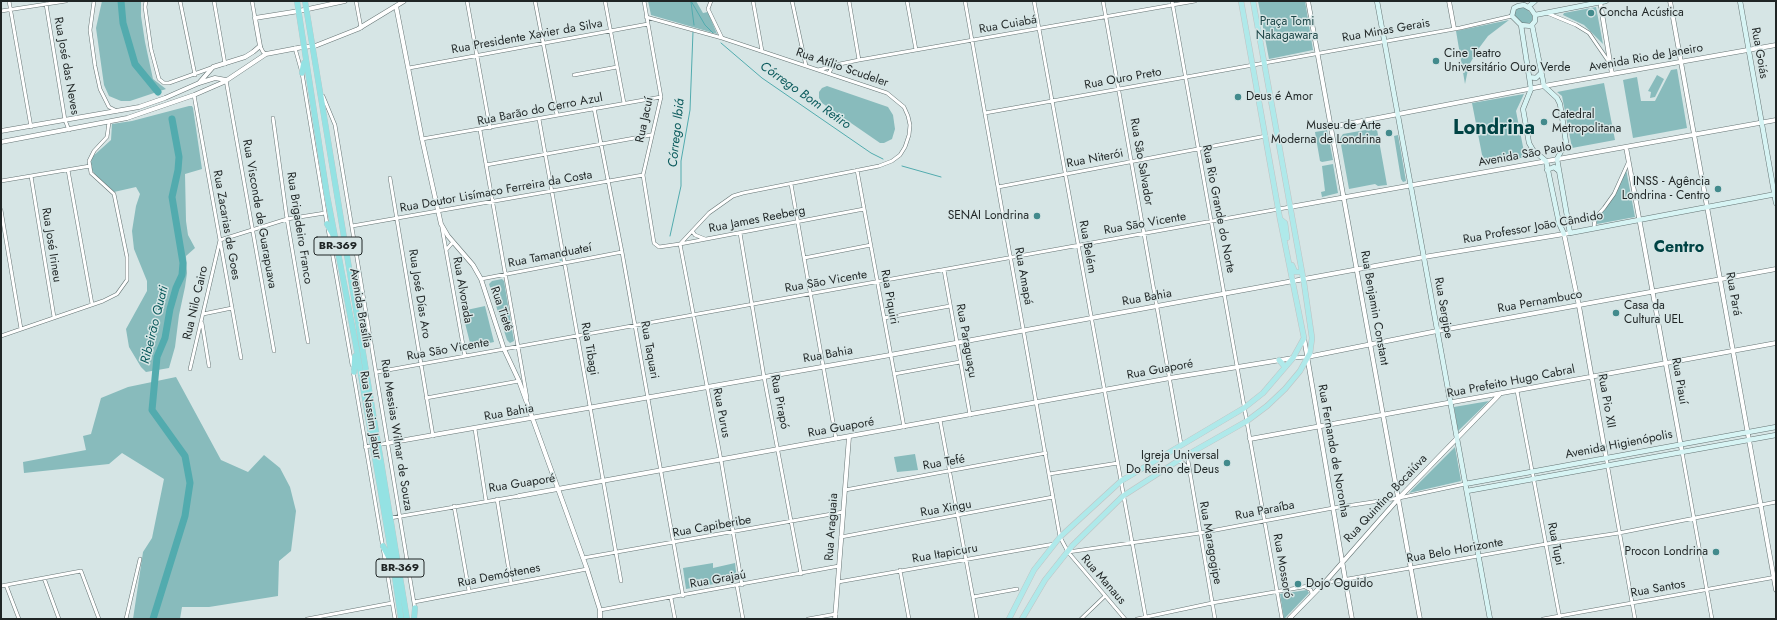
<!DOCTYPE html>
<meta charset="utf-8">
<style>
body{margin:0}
#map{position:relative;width:1777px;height:620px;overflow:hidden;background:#d6e5e5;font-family:Jost,sans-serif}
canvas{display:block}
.frame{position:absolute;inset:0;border:2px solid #1f2525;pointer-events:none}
</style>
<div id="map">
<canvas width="1777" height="620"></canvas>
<div class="frame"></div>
</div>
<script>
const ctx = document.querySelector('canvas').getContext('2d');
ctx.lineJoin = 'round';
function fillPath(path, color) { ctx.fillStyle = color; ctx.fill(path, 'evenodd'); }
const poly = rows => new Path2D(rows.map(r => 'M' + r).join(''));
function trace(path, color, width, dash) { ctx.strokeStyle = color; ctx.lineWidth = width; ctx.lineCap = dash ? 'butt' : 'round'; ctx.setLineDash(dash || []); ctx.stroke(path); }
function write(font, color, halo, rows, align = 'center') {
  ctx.font = font + ' Jost,sans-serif'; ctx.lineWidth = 3; ctx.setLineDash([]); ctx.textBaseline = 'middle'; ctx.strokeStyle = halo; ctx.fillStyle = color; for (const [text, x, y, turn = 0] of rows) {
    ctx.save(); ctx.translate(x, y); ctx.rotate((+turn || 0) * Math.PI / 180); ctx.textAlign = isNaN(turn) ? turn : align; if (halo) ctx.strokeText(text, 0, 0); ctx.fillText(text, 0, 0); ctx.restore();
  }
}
const green = poly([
 [102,1,141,1,141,16,145,42,153,79,166,89,130,101,121,101,109,96,104,85,96,28],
 [648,1,696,1,703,13,708,12,717,34,651,15],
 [1258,1,1305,1,1313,50,1269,59],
 [1521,7,1526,8,1533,16,1532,21,1529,24,1525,25,1516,20,1514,11],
 [1596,7,1603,44,1584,25,1563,15,1564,13],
 [1509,20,1488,36,1479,48,1469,65,1465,84,1456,31],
 [1677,69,1687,128,1633,138,1623,80,1637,77,1641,101,1655,101,1671,70],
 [1657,75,1664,79,1655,97,1650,98,1651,92,1648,91],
 [1604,83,1615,140,1572,148,1562,96,1557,92],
 [827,86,888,107,893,115,895,129,892,139,884,143,880,143,822,103,819,98,819,92,822,88],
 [1524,94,1516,111,1525,157,1484,165,1472,103],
 [189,106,192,106,193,108,202,169,185,174,186,221,188,235,195,248,186,256,187,273,185,287,179,315,175,347,169,368,146,372,141,367,129,347,126,329,147,291,147,281,134,249,132,231,136,206,140,194,136,187,114,192,97,177,92,170,91,163,92,157,111,140,112,124,132,121],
 [1376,124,1387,185,1378,186,1375,184,1349,189,1340,139,1341,137,1343,134,1371,129],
 [1327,130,1333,160,1322,162,1320,161,1315,132],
 [1398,135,1406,181,1403,182,1401,179,1394,136],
 [1333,164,1338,193,1322,197,1321,192,1325,191,1322,166],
 [1626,169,1635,217,1597,224,1596,219,1610,202],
 [502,279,504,281,514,341,510,343,507,340,489,284,492,281],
 [485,306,494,342,471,347,462,311],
 [176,377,221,460,248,472,264,455,280,468,290,487,296,511,291,551,279,561,278,596,209,607,182,607,180,619,133,619,143,552,152,538,164,479,122,453,109,464,24,473,23,462,86,450,83,436,91,434,101,398,128,387],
 [1489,401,1458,431,1454,407],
 [1455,447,1461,481,1409,493],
 [915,454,918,470,897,472,894,457],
 [713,563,713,568,735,563,737,580,686,589,683,568],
 [1307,590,1309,593,1284,619,1280,594]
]);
const stream = poly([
 [691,1,705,25,713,33],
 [691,2,694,25],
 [721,43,762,78,871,153,883,159],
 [902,166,941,177],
 [670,236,681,186,681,161,690,110,693,32],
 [560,260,562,260]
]);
const river = poly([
 [121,1,123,23,135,64,158,92],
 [153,619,185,516,190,483,185,456,152,410,157,357,165,338,170,309,176,288,182,275,183,263,172,197,178,170,179,157,172,119]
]);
const minor = poly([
 [9,1,31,127],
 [94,1,90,30,95,66,100,89,109,107,117,111],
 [146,1,145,7,151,49,159,79,164,83,169,83,211,68],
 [180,1,195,75],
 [214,1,225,64],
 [252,1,255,18],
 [356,1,361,28],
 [467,1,490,128],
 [535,1,557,115],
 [605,1,624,103],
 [644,1,661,97,643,175,654,243,659,247,680,244,864,209],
 [711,1,708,9,722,38],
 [753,1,762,51],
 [792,1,806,66],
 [849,1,859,60],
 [907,1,916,50],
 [965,1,1060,537,1068,552,1125,619],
 [1034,1,1146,619],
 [1103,1,1181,444],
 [1172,1,1282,619],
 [46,4,65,120,69,130],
 [1,11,66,1],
 [1547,13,1576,25,1589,33,1609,62],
 [646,17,722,38,887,93,904,107,908,116,910,125,909,135,905,147,900,155,892,161,879,166,743,193,733,196,709,213,680,244],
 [260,46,263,52,266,54],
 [295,48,302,73,327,224],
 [409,68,648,24],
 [818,70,834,66],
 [829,73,831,69,835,65,859,60,1195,1],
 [574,75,617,67],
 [226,80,274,351],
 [194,95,241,358],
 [323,96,335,125,415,609],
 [594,108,622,252,683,596],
 [985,113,1460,28,1512,16],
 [273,118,287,219,308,342],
 [539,119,621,581],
 [480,130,527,398],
 [422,139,661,97],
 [486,165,651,135],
 [68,170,92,304],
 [857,170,904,427],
 [31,176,54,317],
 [390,178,433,436],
 [1,181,90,166],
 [791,184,836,439],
 [998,187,1266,136],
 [1,210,21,329],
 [352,226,643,175],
 [442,228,465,356],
 [1594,228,1595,218,1604,208,1614,194,1628,163],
 [328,229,352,365],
 [692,231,695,235,705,239],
 [740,233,764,377,801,574],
 [680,244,721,460,742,585],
 [446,250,453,242],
 [804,258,871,245],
 [944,270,970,415],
 [481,279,622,252],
 [203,314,232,308],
 [884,318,950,306],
 [202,323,209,366],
 [1,336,103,301,117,294,127,280,127,257,114,194,91,173,89,161,94,151,107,137,109,122],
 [1293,358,1307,357],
 [190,369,220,240,287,219,325,213],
 [353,371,395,619],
 [377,372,1290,207],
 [894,374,960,362],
 [1517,391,1560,619],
 [426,398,519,381],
 [940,420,977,619],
 [475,429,486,501],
 [365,447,388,443],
 [1682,452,1712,619],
 [1187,455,1215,619],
 [1606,457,1635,619],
 [1178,461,1183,463,1188,468],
 [1049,474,1118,463],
 [845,490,1046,453],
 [497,499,511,583],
 [454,506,469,591],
 [390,518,519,496],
 [841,537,1053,497],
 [1068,552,1200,533,1333,508,1399,498,1465,484],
 [583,558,843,512],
 [900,570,909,619],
 [44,578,59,619],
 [838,582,1054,544],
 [6,585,19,619],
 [1,586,81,571,99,619],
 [737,586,743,619],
 [1305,587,1311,590,1312,594],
 [973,597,1017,589],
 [671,598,675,619],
 [414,602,587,569],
 [600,610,839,566],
 [126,619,140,559],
 [307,619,392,603],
 [808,619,836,614],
 [1081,619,1105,596],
 [1137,619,1212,603,1546,544,1619,533,1776,502],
 [1543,619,1776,577]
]);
const tertiary = poly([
 [1308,1,1420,619],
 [1449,1,1454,28],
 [1600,1,1612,74],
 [1670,1,1776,590],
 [396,6,422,139,441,224,448,236,473,265,481,279,504,349,519,381,587,569,600,610,600,619],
 [199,83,213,67,245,57,253,52,260,46,255,18,299,11,345,1],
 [1331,127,1544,86,1776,45],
 [1,131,139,107,165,98,199,83,215,78,226,80],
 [1,142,127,118,194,95,224,82,266,54,303,47,315,46,358,29,404,1],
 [1626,147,1682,452],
 [1290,207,1776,120],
 [1564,234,1579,306,1606,457],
 [1304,338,1352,619],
 [1307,357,1437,331,1776,269],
 [1250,439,1776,343],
 [388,443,890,355,1424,257,1570,233],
 [519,496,1170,378,1293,358],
 [835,619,849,437],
 [1289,619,1326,581,1399,498,1499,395]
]);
const secondary = poly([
 [1377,1,1490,619],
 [1740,1,1776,203],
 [1524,5,1531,9,1535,15,1535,21,1531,26,1521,25,1512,16,1514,8,1518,6,1524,5],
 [1528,7,1535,1],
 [1535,15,1606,1],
 [1521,25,1531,89,1523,109,1529,143,1533,150,1546,161,1559,223,1564,234],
 [1532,25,1544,86,1557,98,1560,104,1566,142,1557,159,1570,233,1776,194],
 [1529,77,1536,78,1541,73],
 [1547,170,1554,167,1559,171],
 [1465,484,1776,427],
 [1467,491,1776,435]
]);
const primary = poly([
 [1280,219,1285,223,1287,238],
 [1292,265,1295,272,1302,272],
 [1279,360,1285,367],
 [1009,619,1034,570,1060,537,1121,481,1244,408,1263,393,1293,358,1304,338,1280,219,1241,1],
 [1022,619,1045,580,1072,546,1123,496,1187,455,1247,421,1267,406,1285,389,1300,371,1310,353,1312,338,1304,283,1253,1]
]);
const trunk = poly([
 [297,1,327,195,356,346,393,564,401,619],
 [305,1,407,619],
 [302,73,304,63],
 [327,224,334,236],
 [354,372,355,356],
 [383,546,391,561],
 [414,619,415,608]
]);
const markers = [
 [1591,13,4,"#428a8c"],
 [1436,61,4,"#428a8c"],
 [1238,97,4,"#428a8c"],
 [1544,122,4,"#428a8c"],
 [1389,133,4,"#428a8c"],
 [1718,189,4,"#428a8c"],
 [1037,216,4,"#428a8c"],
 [1616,313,4,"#428a8c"],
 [1227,463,4,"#428a8c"],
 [1716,552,4,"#428a8c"],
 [1298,584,4,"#428a8c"]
];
const shields = [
 [338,246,48],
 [400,568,48]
];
const shieldNames = [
 ["BR-369",338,246],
 ["BR-369",400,568]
];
const poiNames = [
 ["Concha Acústica",1599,13],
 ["Cine Teatro",1444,54],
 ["Universitário Ouro Verde",1444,68],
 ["Deus é Amor",1246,97],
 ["Catedral",1552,115],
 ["Metropolitana",1552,129],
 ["Museu de Arte",1381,126,"right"],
 ["Moderna de Londrina",1381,140,"right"],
 ["INSS - Agência",1710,182,"right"],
 ["Londrina - Centro",1710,196,"right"],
 ["SENAI Londrina",1029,216,"right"],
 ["Casa da",1624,306],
 ["Cultura UEL",1624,320],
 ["Igreja Universal",1219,456,"right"],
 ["Do Reino de Deus",1219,470,"right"],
 ["Procon Londrina",1708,552,"right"],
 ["Dojo Oguido",1306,584]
];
const parkNames = [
 ["Praça Tomi",1287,22],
 ["Nakagawara",1287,36]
];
const streetNames = [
 ["Rua Cuiabá",1008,25,-10],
 ["Rua Minas Gerais",1386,31,-10],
 ["Rua Presidente Xavier da Silva",527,37,-10],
 ["Rua Goiás",1759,53,80],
 ["Avenida Rio de Janeiro",1646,58,-10],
 ["Rua José das Neves",66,66,80],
 ["Rua Atílio Scudeler",842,68,19],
 ["Rua Ouro Preto",1123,79,-10],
 ["Rua Barão do Cerro Azul",540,110,-11],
 ["Rua Jacuí",645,120,-78],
 ["Avenida São Paulo",1525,155,-10],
 ["Rua Niterói",1095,159,-11],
 ["Rua São Salvador",1141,162,80],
 ["Rua Doutor Lisímaco Ferreira da Costa",496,192,-10],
 ["Rua Rio Grande do Norte",1218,209,79],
 ["Rua Visconde de Guarapuava",259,214,80],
 ["Rua James Reeberg",757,220,-11],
 ["Rua São Vicente",1145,224,-10],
 ["Rua Zacarias de Goes",226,225,80],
 ["Rua Brigadeiro Franco",299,228,81],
 ["Rua Professor João Cândido",1533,228,-10],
 ["Rua José Irineu",51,245,81],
 ["Rua Belém",1087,247,80],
 ["Rua Tamanduateí",550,256,-11],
 ["Rua Amapá",1023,276,80],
 ["Rua São Vicente",826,282,-10],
 ["Rua Alvorada",462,290,80],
 ["Rua José Días Aro",419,294,81],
 ["Rua Pará",1733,294,80],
 ["Rua Piquiri",889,297,80],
 ["Rua Bahia",1147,298,-10],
 ["Rua Pernambuco",1540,302,-10],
 ["Rua Nilo Cairo",196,303,-77],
 ["Avenida Brasília",360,308,80],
 ["Rua Benjamin Constant",1374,308,80],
 ["Rua Sergipe",1443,308,80],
 ["Rua Tietê",501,309,71],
 ["Rua Paraguaçu",966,341,80],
 ["Rua Tibagi",589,349,80],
 ["Rua São Vicente",448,350,-10],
 ["Rua Taquari",649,350,80],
 ["Rua Bahia",828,355,-10],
 ["Rua Guaporé",1160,370,-10],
 ["Rua Piauí",1679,381,80],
 ["Rua Prefeito Hugo Cabral",1511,382,-11],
 ["Rua Pio XII",1606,401,80],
 ["Rua Pirapó",779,402,79],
 ["Rua Bahia",509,413,-10],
 ["Rua Purus",721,413,79],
 ["Rua Nassim Jabur",370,415,81],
 ["Rua Guaporé",841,428,-10],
 ["Rua Messias Wilmar de Souza",396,435,81],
 ["Avenida Higienópolis",1619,445,-11],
 ["Rua Fernando de Noronha",1333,451,80],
 ["Rua Tefé",944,463,-10],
 ["Rua Guaporé",522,484,-9],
 ["Rua Quintino Bocaiúva",1386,499,-47],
 ["Rua Xingu",946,509,-10],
 ["Rua Paraíba",1265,511,-11],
 ["Rua Capiberibe",712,527,-10],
 ["Rua Araguaia",832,527,-86],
 ["Rua Maragogipe",1210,543,80],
 ["Rua Tupi",1555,544,79],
 ["Rua Belo Horizonte",1455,551,-10],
 ["Rua Itapicuru",945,554,-10],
 ["Rua Mossoró",1282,566,80],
 ["Rua Demóstenes",499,576,-11],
 ["Rua Grajaú",718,580,-10],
 ["Rua Manaus",1103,580,49],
 ["Rua Santos",1658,589,-10]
];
const waterNames = [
 ["Córrego Bom Retiro",805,96,35],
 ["Córrego Ibiá",677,133,-84],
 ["Ribeirão Quati",155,325,-76]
];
const districtNames = [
 ["Centro",1679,248]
];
const townNames = [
 ["Londrina",1494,129]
];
fillPath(green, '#88bbbc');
trace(stream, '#52abae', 1);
trace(river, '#52abae', 7);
trace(minor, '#667474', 4);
trace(tertiary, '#667474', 5);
trace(secondary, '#667474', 5.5);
trace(primary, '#c0c2c2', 6);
trace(trunk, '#c0c2c2', 6);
trace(minor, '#fff', 3);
trace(tertiary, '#fff', 4);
trace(secondary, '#d7f4f4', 4.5);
trace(primary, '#afe9ea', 5);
trace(trunk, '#94e2e3', 5.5);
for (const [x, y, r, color] of markers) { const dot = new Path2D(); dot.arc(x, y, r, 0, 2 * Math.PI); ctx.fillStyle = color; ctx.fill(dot); trace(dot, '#d6e5e5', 1.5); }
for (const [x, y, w] of shields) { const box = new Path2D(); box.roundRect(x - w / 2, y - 9, w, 18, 3); ctx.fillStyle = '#d6e5e5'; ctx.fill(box); trace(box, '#1f2525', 1); }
write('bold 11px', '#1f2525', null, shieldNames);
write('12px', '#1f2525', '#d6e5e5', poiNames, 'left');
write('12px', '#1d4647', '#d6e5e5', parkNames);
write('12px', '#1f2525', '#d6e5e5', streetNames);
write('italic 13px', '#0c5b5d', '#d6e5e5', waterNames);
write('bold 16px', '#004344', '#d6e5e5', districtNames);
write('bold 20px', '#004344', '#d6e5e5', townNames);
</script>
